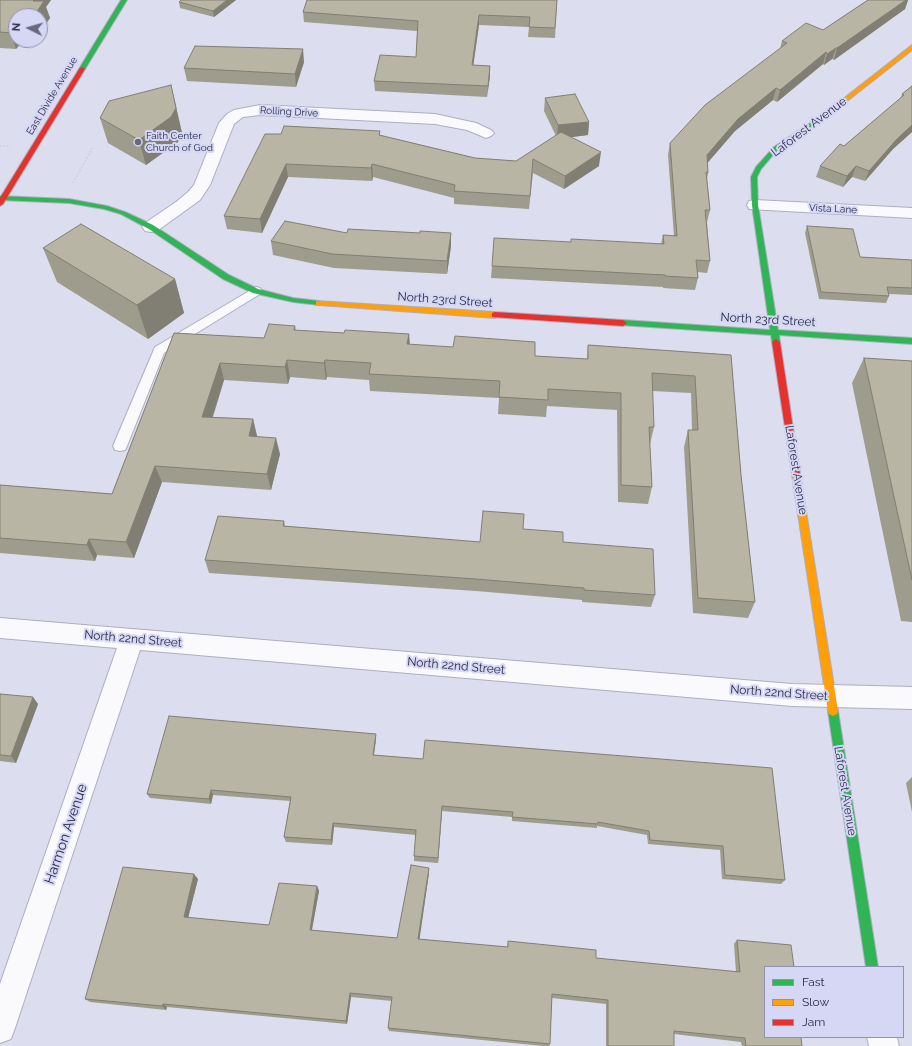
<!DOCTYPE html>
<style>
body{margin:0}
#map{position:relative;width:912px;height:1046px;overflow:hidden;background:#dcddee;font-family:Raleway,sans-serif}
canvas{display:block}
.legend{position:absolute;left:764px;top:966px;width:140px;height:72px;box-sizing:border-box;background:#d5d7f5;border:1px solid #9192af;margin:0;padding:5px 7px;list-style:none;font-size:12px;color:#2a2b47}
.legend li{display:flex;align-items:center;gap:8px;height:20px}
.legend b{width:20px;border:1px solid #9192af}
.north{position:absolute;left:8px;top:8px;width:40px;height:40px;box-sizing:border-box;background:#d5d7f5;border:1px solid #9192af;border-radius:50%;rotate:275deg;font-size:11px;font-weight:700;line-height:16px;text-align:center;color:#2a2b47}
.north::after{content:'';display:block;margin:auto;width:14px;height:18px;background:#686981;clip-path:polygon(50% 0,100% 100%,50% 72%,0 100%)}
</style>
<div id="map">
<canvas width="912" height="1046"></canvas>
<ul class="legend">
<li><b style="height:5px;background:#30b455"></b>Fast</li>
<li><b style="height:5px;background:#ff9f0a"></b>Slow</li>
<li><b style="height:5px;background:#e5322d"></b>Jam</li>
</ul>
<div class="north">N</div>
</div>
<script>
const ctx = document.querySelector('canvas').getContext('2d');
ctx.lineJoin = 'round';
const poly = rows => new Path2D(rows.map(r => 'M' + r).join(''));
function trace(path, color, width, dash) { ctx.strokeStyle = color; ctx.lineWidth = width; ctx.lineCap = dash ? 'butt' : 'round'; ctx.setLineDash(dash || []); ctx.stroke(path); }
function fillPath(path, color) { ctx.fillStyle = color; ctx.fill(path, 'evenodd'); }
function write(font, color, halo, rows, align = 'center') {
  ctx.font = font + ' Raleway,sans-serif'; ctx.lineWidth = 4; ctx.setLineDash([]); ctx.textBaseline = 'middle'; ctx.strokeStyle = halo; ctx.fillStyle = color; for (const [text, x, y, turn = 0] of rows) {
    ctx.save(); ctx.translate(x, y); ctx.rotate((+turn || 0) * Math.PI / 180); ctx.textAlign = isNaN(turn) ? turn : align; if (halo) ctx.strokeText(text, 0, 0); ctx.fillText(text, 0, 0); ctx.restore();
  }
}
const path = poly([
 [0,146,10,146],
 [73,183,93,147]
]);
const lane = poly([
 [256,287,260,288,262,291,260,294,164,353,127,446,125,450,120,451,115,450,113,446,155,347,256,287]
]);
const street = poly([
 [260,105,435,114,476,123,491,130,494,133,491,136,486,138,467,130,435,124,260,115,243,117,234,124,210,185,200,200,157,231,151,232,145,231,142,227,145,223,176,202,188,192,194,185,219,123,227,114,234,110,260,105],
 [755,200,912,208,912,218,749,209,747,205,749,201,755,200],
 [0,618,792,684,912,687,912,709,792,706,140,650,15,1028,11,1039,0,1043,0,984,117,648,0,638,0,618],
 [867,1037,897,1037,899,1046,869,1046,867,1037]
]);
const fast = poly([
 [121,0,127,0,85,69,80,70,79,69,121,0],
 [824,114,829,115,778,149,761,169,757,177,758,205,778,330,912,338,912,344,779,335,780,342,776,345,772,342,771,335,620,325,619,323,623,320,770,330,752,205,751,177,756,167,774,147,824,114],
 [0,196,69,199,107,206,125,212,153,225,229,275,258,289,293,298,319,301,323,303,319,305,293,302,253,293,223,279,149,229,121,214,104,209,69,203,0,200,0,196],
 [833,706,837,708,838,711,878,967,866,967,828,711,829,708,833,706]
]);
const slow = poly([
 [912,45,912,50,828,116,824,116,824,114,912,45],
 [316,301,495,312,499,315,495,318,319,305,316,305,316,301],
 [796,471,800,474,838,711,837,714,833,716,829,714,828,711,792,474,796,471]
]);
const jam = poly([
 [82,67,85,69,3,204,0,206,0,198,79,69,82,67],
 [495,312,623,320,627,323,623,326,492,317,492,313,495,312],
 [776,339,780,342,800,474,796,477,792,474,772,342,776,339]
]);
const wall = poly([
 [0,0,51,0,46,7,50,18,40,32,40,16,16,16,16,40,35,40,32,44,21,43,16,49,0,48],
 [236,0,214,17,180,8,179,2],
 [557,0,555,38,528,37,529,27,479,25,473,65,490,66,490,76,487,97,375,91,374,81,416,57,417,31,304,22,303,12],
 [868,0,908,0,905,9,834,60,832,59,824,65,823,64,777,102,773,100,735,131,707,163,708,173,707,179,710,210,707,222,710,261,707,273,697,272,698,278,695,290,663,288,663,287,491,278,492,266,571,242,661,244,663,235,674,236,668,155,670,143,780,49,782,41,823,30],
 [304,62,296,87,187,81,184,68],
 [171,85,182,133,178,142,146,165,108,143,100,118],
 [912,86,912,132,893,149,865,181,852,177,843,187,816,177,820,166,901,98,902,94],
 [545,98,589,122,588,135,570,137,599,166,564,189,533,173,529,209,454,204,454,198,373,177,372,181,288,177,262,233,227,229,224,216,281,134,380,131,380,135,475,158,516,161,556,136,544,111],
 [807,226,860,257,912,260,912,295,889,294,889,296,886,303,819,299,805,233],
 [347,233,451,233,451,246,447,274,334,268,273,255,271,241],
 [43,248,175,279,184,313,148,339,57,282],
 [295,326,296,331,344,333,409,334,410,345,535,356,587,359,588,345,731,355,741,475,755,602,748,618,693,613,684,447,688,430,692,430,691,393,652,391,654,427,650,444,652,487,648,504,618,502,617,410,547,406,546,417,498,414,499,398,370,391,369,380,327,377,326,380,290,377,288,384,224,380,213,417,253,419,257,436,280,454,271,490,162,482,134,558,97,555,95,561,0,553,0,485,112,494,174,333,264,338],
 [864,358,912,361,912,622,901,621,852,383],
 [284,521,285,526,480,542,523,529,563,542,655,595,651,607,582,602,582,600,476,591,209,573,205,560],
 [0,694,38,704,16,763,0,761],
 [376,739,374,755,423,759,772,768,785,880,781,884,722,879,720,850,648,844,647,835,597,826,597,828,512,821,512,817,442,811,438,863,414,861,414,856,416,835,334,827,332,845,286,842,284,837,290,801,213,795,211,804,150,798,147,794],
 [912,777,912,812,906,783],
 [429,873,419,939,507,947,508,941,596,958,736,972,734,944,737,940,802,1046,742,1046,741,1042,674,1034,674,1046,606,1046,606,1004,552,998,550,1044,549,1046,544,1046,389,1031,388,1028,392,1001,351,997,347,1024,167,1007,166,1010,90,1002,85,999,198,879,188,918,269,925,317,886,319,891,312,930,397,938]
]);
const shadedWall = poly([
 [34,0,51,0,46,7,50,18,40,32,40,16,34,16,33,1],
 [227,0,236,0,214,17,213,11],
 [906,0,908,0,905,9,834,60,837,48],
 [479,15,479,25,472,75,472,65],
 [15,27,16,30,16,40,19,40,21,43,16,49,11,33],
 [31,40,35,40,32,44],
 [836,48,832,59,824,65,827,54],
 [303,49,304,62,296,87,295,74],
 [826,52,823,64,777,102,780,90],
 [490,66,490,76,487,97,488,86],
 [171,85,182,133,178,142,146,165,139,140],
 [776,88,773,100,735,131,704,167,707,155,738,119],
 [589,122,588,135,557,139,558,125],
 [912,125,912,132,893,149,865,181,869,171,897,139],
 [601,152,599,166,564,189,565,176],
 [286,164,288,177,262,233,260,219],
 [372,164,373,177,372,181,371,168],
 [856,166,852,177,843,187,847,176],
 [451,233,451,246,447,274,447,261],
 [175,279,184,313,148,339,137,305],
 [409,334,410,351,407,344],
 [287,360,290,377,288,384,285,367],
 [325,360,327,377,326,380,324,363],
 [220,363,224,380,207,434,202,417],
 [253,419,257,436,253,453,249,436],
 [276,438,280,454,271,490,267,474],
 [155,466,162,482,134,558,126,542],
 [89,539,97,555,95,561,87,545],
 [33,697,38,704,16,763,11,756],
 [376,734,376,739,373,760,373,755],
 [211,790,213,795,211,804,209,799],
 [442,806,442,811,438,863,438,858],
 [333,823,334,827,332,845,331,840],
 [429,868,429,873,419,943,418,939],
 [194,874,198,879,187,922,184,917],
 [317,886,319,891,311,934,310,930],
 [350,993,351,997,347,1024,346,1021],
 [163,1004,167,1007,166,1010,162,1006]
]);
const building = poly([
 [0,0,34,0,33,1,44,1,34,16,16,16,16,27,15,27,11,33,0,32,0,0],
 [181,0,227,0,213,11,179,2,181,0],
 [307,0,557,0,555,28,529,27,530,17,479,15,472,65,490,66,488,86,374,81,380,55,416,57,418,21,303,12,307,0],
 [868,0,906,0,837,48,836,48,827,54,826,52,780,90,776,88,738,119,707,155,708,173,706,172,710,210,705,210,710,261,696,260,698,278,665,276,665,275,492,266,494,238,571,242,571,239,664,244,663,235,677,236,670,143,705,105,787,43,782,41,806,23,823,30,868,0],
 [195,46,303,49,295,74,184,68,195,46],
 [171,85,176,108,171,117,139,140,100,118,109,101,171,85],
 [912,86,912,125,897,139,869,171,856,166,847,176,820,166,840,144,844,146,904,95,902,94,912,86],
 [575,94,589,122,558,125,545,98,575,94],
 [284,126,380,131,379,135,475,158,516,161,561,132,601,152,565,176,533,159,530,196,454,191,455,185,372,164,371,168,286,164,260,219,224,216,265,134,281,134,284,126],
 [285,221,347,233,348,229,420,233,420,231,451,233,447,261,332,254,271,241,285,221],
 [81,224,175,279,137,305,43,248,81,224],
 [807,226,853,229,860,257,912,260,912,288,887,287,889,296,821,292,807,226],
 [269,324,295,326,294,330,344,333,345,330,409,334,407,344,453,347,455,336,535,342,535,356,588,359,588,345,731,355,741,475,755,602,698,598,688,430,698,430,695,376,652,373,654,427,649,427,652,487,621,485,621,393,548,389,548,400,499,397,500,381,369,374,371,363,325,360,324,363,287,360,285,367,220,363,202,417,253,419,249,436,276,438,267,474,155,466,126,542,89,539,87,545,0,538,0,485,112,494,174,333,264,338,269,324],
 [864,358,912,361,912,580,864,358],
 [483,511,524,514,523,529,563,532,563,542,653,549,655,595,584,590,584,588,476,579,205,560,218,516,284,521,283,526,480,542,483,511],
 [0,694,33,697,11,756,0,755,0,694],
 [169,716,376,734,373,755,423,759,425,740,772,768,785,880,725,875,723,846,650,840,649,831,598,822,598,824,512,817,513,812,442,806,438,858,414,856,416,830,333,823,331,840,284,837,291,797,211,790,209,799,147,794,169,716],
 [411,865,429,868,418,939,508,947,508,941,596,950,596,958,740,972,737,940,791,945,794,967,765,967,765,1037,801,1037,802,1046,746,1046,745,1038,674,1031,674,1046,608,1046,608,1000,552,994,550,1044,388,1028,392,997,350,993,346,1021,163,1004,162,1006,85,999,123,867,194,874,184,917,269,925,279,883,317,886,310,930,397,938,411,865]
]);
const markers = [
 [138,142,4,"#686981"]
];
const farStreetnames = [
 ["East Divide Avenue",52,96,-59],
 ["Rolling Drive",289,112,3],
 ["Vista Lane",833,209,3]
];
const farPoinames = [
 ["Faith Center",146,136],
 ["Church of God",146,148]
];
const streetNames = [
 ["Laforest Avenue",809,127,-37],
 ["North 23rd Street",445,300,4],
 ["North 23rd Street",768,320,3],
 ["Laforest Avenue",796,470,81],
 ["North 22nd Street",133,639,5],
 ["North 22nd Street",456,666,5],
 ["North 22nd Street",779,693,4],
 ["Laforest Avenue",845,791,81]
];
const nearStreetnames = [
 ["Harmon Avenue",66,834,-71]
];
trace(lane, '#adaec2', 2);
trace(street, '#adaec2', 2);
trace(fast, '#adaec2', 2);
trace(slow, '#adaec2', 2);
trace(jam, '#adaec2', 2);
trace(path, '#cfcfd5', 1.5, [1.5, 2]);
fillPath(lane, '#fafafc');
fillPath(street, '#fafafc');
fillPath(fast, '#30b455');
fillPath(slow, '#ff9f0a');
fillPath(jam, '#e5322d');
fillPath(wall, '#9e9c8d');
fillPath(shadedWall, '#817f73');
fillPath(building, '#b8b5a4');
trace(building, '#817f73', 1);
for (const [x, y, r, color] of markers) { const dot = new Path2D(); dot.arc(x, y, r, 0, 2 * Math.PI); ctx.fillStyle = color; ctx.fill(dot); trace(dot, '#d5d7f5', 1.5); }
write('10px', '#2a2b47', '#d5d7f5', farStreetnames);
write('10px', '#2a2b47', '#d5d7f5', farPoinames, 'left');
write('12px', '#2a2b47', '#d5d7f5', streetNames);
write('14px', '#2a2b47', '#d5d7f5', nearStreetnames);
</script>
